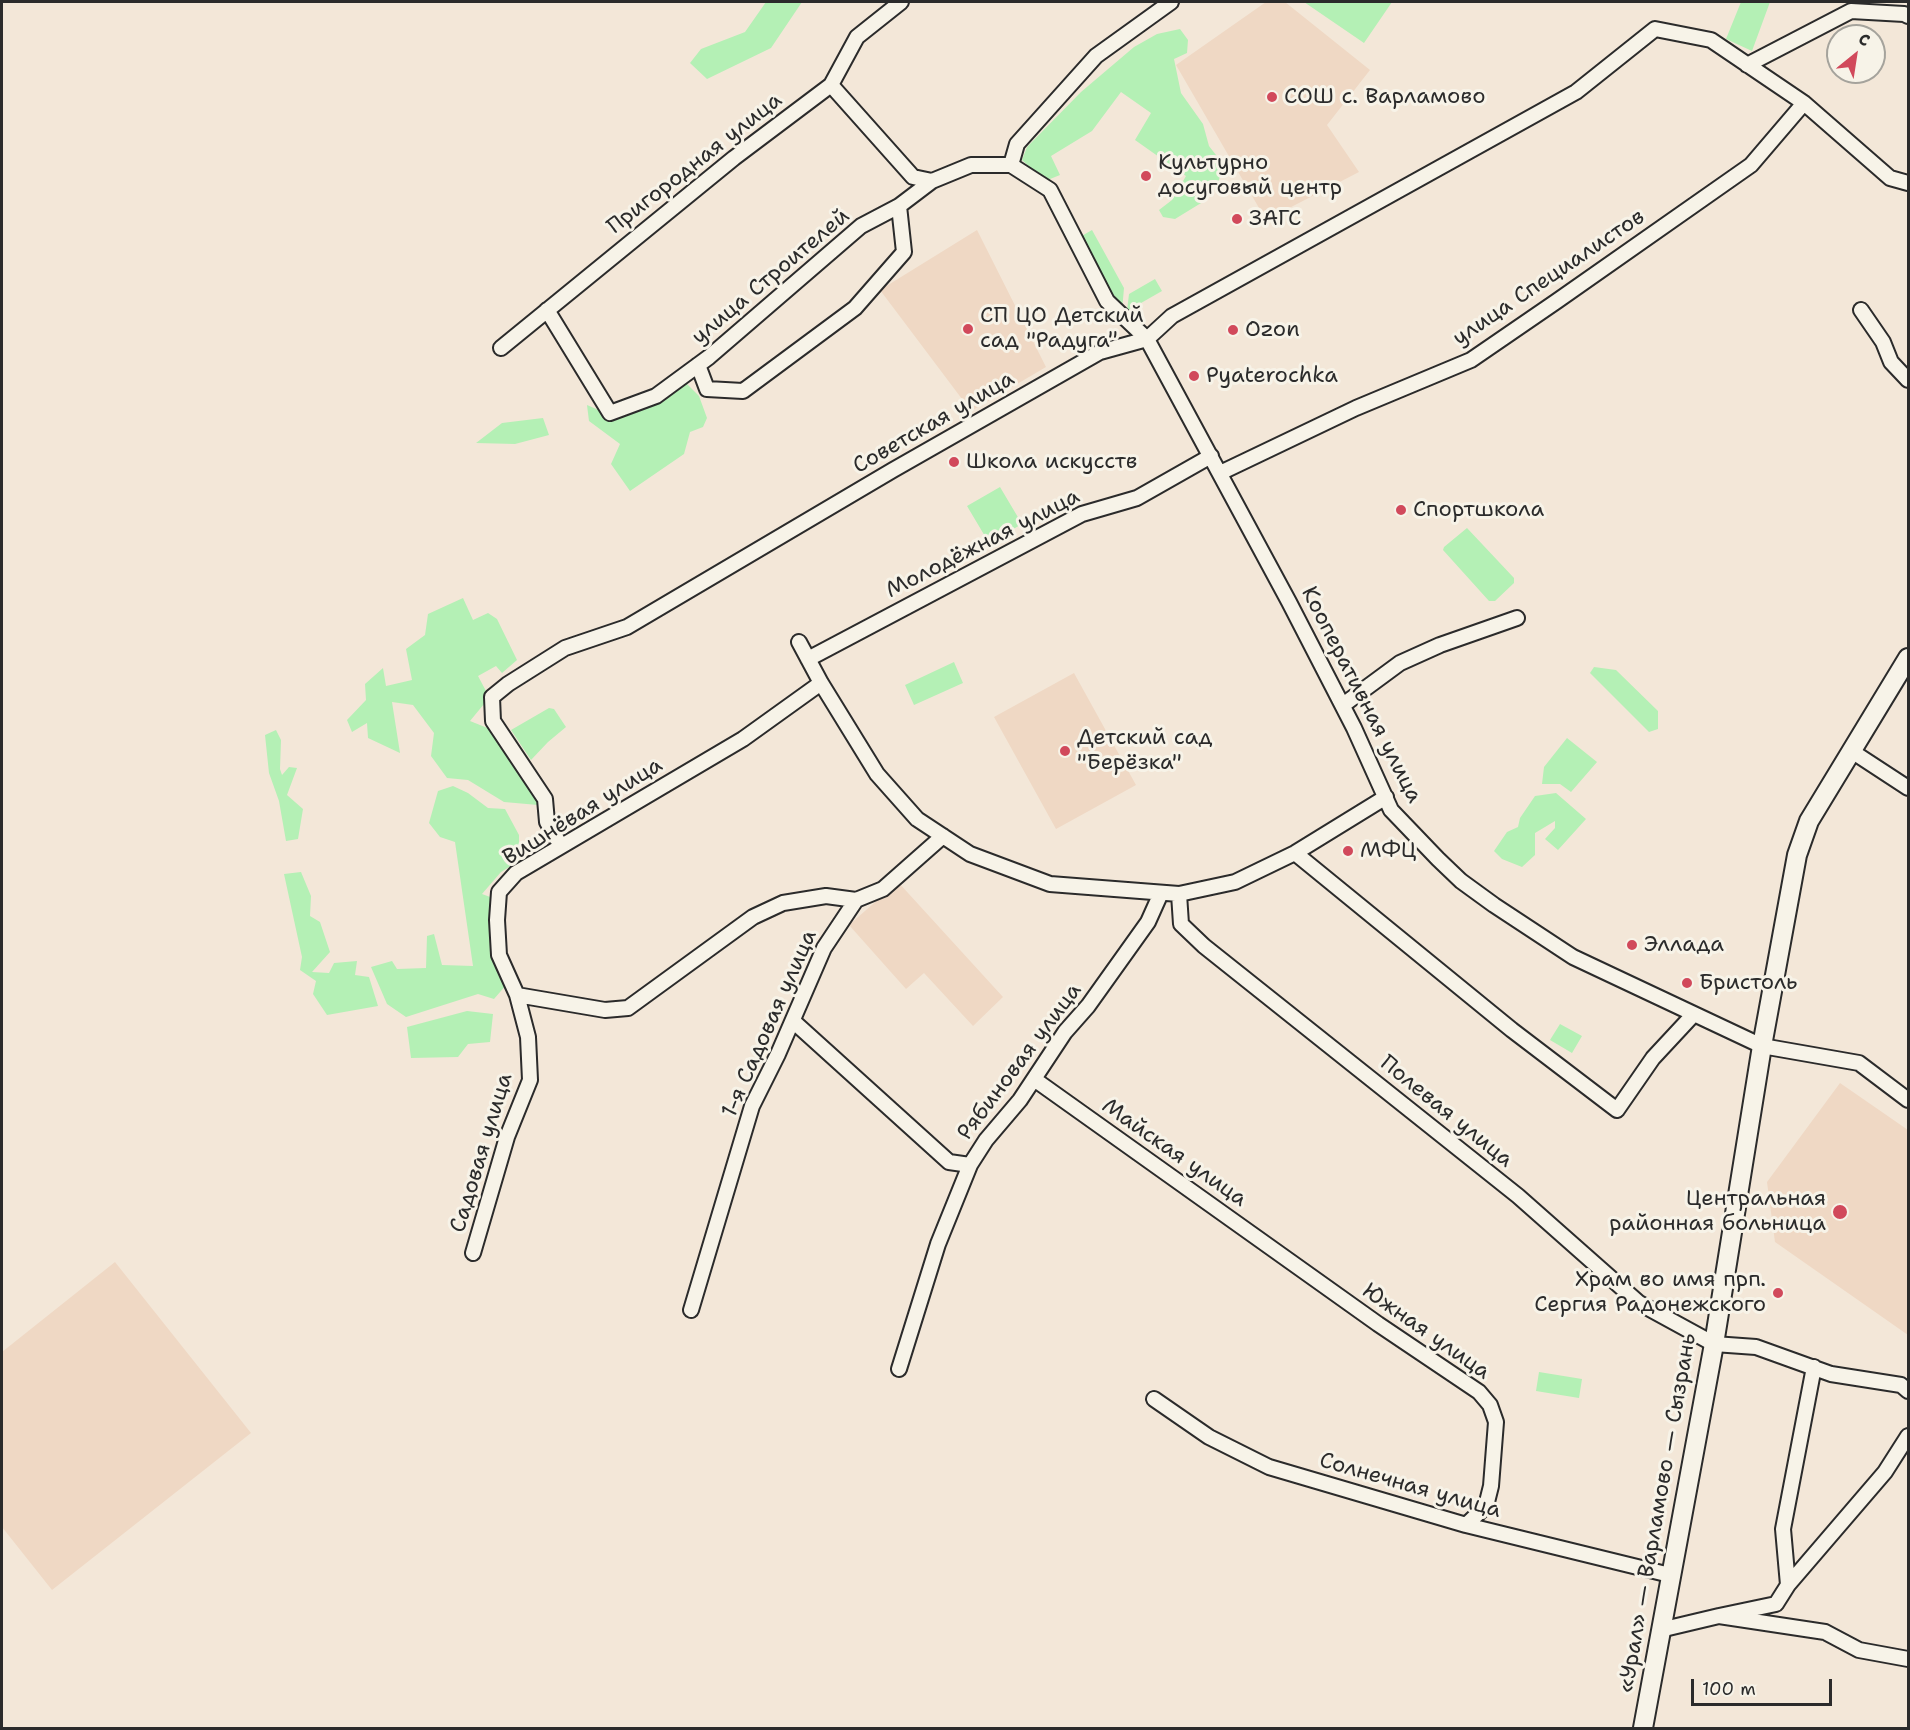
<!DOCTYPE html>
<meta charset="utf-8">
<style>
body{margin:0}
#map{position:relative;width:1910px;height:1730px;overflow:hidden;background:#f3e7d8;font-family:"Shantell Sans",sans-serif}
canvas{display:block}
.frame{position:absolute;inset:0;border:3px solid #2b2b2b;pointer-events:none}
.north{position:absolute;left:1826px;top:24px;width:60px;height:60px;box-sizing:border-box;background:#f7f3e8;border:2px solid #a5a39c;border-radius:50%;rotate:30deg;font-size:16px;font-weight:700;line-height:24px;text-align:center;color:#2b2b2b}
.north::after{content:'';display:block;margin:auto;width:21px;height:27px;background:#d1495b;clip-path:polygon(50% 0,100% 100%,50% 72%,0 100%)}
.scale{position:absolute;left:1691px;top:1679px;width:141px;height:27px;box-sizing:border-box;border:3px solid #2b2b2b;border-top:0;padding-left:8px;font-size:18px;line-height:21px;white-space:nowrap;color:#2b2b2b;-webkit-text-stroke:4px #f7f3e8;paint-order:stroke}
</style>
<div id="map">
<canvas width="1910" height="1730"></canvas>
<div class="frame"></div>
<div class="north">С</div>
<div class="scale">100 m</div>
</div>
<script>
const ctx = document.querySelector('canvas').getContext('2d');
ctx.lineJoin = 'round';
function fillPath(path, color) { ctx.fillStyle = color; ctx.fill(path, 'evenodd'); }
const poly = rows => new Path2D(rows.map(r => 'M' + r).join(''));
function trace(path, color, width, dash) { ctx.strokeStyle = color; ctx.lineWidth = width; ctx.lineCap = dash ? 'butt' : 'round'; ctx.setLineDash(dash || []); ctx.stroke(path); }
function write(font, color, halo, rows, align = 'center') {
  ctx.font = font + ' "Shantell Sans",sans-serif'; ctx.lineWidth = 6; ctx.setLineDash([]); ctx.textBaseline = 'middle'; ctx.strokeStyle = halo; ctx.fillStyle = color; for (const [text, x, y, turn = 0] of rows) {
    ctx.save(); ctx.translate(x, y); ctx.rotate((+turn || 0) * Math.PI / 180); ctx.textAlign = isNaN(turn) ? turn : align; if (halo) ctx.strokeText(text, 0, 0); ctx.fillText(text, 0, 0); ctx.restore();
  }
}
const built = poly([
 [1266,2,1285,2,1370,70,1327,125,1359,172,1266,220,1176,65],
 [977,230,1046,367,971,411,880,290],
 [1074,673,1136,785,1056,829,994,717],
 [898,882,1003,997,973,1026,924,973,906,989,849,925],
 [1840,1083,1908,1130,1908,1335,1775,1242,1767,1182],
 [115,1262,251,1433,52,1590,2,1527,2,1352]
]);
const green = poly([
 [766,2,802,2,771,48,707,79,690,63,701,49,745,32],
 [1304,2,1392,2,1364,43],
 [1741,2,1770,2,1752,51,1726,39],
 [1180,29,1188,40,1187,53,1174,59,1181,93,1203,124,1209,146,1223,164,1219,180,1206,200,1175,219,1163,217,1159,210,1172,200,1186,176,1135,140,1151,113,1121,92,1092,131,1051,156,1060,175,1045,181,1022,160,1027,147,1081,92,1134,47,1157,34],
 [1092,230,1124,288,1122,311,1080,237],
 [1155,279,1162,291,1127,311,1129,294],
 [683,380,699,396,707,418,703,427,690,432,684,454,630,491,611,464,620,444,589,421,587,405,608,414],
 [543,418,549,435,515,444,476,443,502,423],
 [1000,487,1022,524,989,543,967,506],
 [1467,528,1514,578,1514,583,1495,601,1489,601,1443,550,1444,547],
 [463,598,473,620,488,613,497,619,517,660,502,673,496,666,478,676,486,691,484,704,470,721,495,731,531,784,538,805,504,802,468,780,447,778,431,756,434,733,413,705,392,702,400,753,368,738,367,723,352,732,347,720,366,700,365,684,383,668,386,686,412,680,406,649,425,635,428,614],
 [954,662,963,683,914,705,905,685],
 [1594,667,1616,670,1658,711,1658,729,1649,732,1590,673],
 [549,708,554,709,566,727,548,742,531,760,511,730],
 [276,730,281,740,280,769,282,775,289,767,297,768,287,795,303,809,298,839,286,841,279,801,269,773,265,735],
 [1567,738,1597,762,1571,792,1560,784,1542,784,1544,767],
 [453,786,468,793,488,808,505,809,519,835,519,861,501,872,482,894,493,898,507,984,494,999,478,994,406,1017,387,1004,371,967,392,961,397,969,426,968,427,936,434,934,442,965,473,966,455,842,440,837,429,823,438,791],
 [1556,793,1586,819,1558,850,1545,839,1555,828,1555,821,1535,833,1535,855,1522,867,1502,859,1494,851,1507,832,1518,827,1520,818,1535,796],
 [301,872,311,896,310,916,320,922,330,952,312,972,329,973,334,963,357,961,355,975,369,977,378,1006,327,1015,313,994,316,981,300,970,302,957,284,874],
 [467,1011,493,1014,490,1042,468,1044,458,1057,411,1058,407,1027],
 [1560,1024,1582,1036,1572,1053,1550,1040],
 [1539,1372,1582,1379,1579,1398,1536,1391]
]);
const minor = poly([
 [1747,65,1851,11,1904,14,1908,16],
 [831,85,913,177,932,181],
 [1011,165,1050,190,1107,301,1147,339,1289,602,1354,728,1391,810,1438,859,1461,881,1494,905,1573,957,1762,1046,1859,1063,1908,1100],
 [547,310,610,413,656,396,709,357,861,226,899,206,932,181,971,165,1011,165,1017,144,1096,56,1171,2],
 [1861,310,1883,342,1891,362,1908,380],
 [501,348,734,158,831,85,857,37,901,2],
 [698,365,707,389,743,391,855,308,904,252,899,206],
 [1220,473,1356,408,1471,360,1557,301,1751,165,1804,103],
 [799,642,821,683,877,774,917,819,970,854,1050,884,1179,894,1235,882,1295,853,1386,797],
 [808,659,1082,514,1137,498,1211,456],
 [1343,705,1400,663,1440,645,1517,618],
 [1853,752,1908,788],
 [561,846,547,822,545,799,493,721,492,697,508,684,565,648,627,627,893,470,1100,352,1147,339,1172,316,1576,92,1655,29,1711,40,1804,103,1890,178,1908,183],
 [1295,853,1512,1030,1617,1110,1653,1058,1693,1015],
 [1179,894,1181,924,1204,946,1518,1196,1639,1303,1714,1344,1756,1347,1831,1374,1901,1385,1908,1391],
 [517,995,605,1010,628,1008,753,917,783,903,826,896,856,900],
 [793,1021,949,1162,970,1165],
 [1034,1079,1378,1324,1479,1392,1490,1405,1496,1422,1491,1486,1486,1506,1466,1525],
 [473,1253,507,1137,530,1080,528,1037,517,995,499,955,497,920,499,892,516,873,743,739,821,683],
 [691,1310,752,1106,778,1054,824,948,856,900,883,889,943,836],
 [899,1369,938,1244,970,1165,986,1140,1020,1100,1065,1032,1088,1006,1148,922,1161,893],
 [1154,1399,1209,1437,1269,1467,1466,1525,1670,1575],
 [1788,1585,1885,1472,1908,1436],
 [1719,1616,1776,1604,1788,1585,1783,1529,1814,1367],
 [1660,1630,1719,1616,1825,1632,1859,1650,1908,1659]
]);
const major = poly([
 [1643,1728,1714,1344,1762,1046,1797,855,1809,821,1908,658]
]);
const markers = [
 [1272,97,6,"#d1495b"],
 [1146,176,6,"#d1495b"],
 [1237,219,6,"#d1495b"],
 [968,329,6,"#d1495b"],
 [1233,330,6,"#d1495b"],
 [1194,376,6,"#d1495b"],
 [954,462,6,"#d1495b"],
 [1401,510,6,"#d1495b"],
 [1065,751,6,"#d1495b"],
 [1348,851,6,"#d1495b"],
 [1632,945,6,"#d1495b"],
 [1687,983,6,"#d1495b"],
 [1840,1212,8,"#d1495b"],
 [1778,1293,6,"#d1495b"]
];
const poiNames = [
 ["СОШ с. Варламово",1284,97],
 ["Культурно",1158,163],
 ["досуговый центр",1158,188],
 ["ЗАГС",1249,219],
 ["СП ЦО Детский",980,316],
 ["сад \"Радуга\"",980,341],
 ["Ozon",1245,330],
 ["Pyaterochka",1206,376],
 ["Школа искусств",966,462],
 ["Спортшкола",1413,510],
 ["Детский сад",1077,738],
 ["\"Берёзка\"",1077,763],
 ["МФЦ",1360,851],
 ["Эллада",1644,945],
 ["Бристоль",1699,983],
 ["Центральная",1826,1199,"right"],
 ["районная больница",1826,1224,"right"],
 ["Храм во имя прп.",1766,1280,"right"],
 ["Сергия Радонежского",1766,1305,"right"]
];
const streetNames = [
 ["Пригородная улица",695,164,-38],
 ["улица Строителей",771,277,-40],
 ["улица Специалистов",1549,278,-34],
 ["Советская улица",934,423,-30],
 ["Молодёжная улица",983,544,-27],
 ["Кооперативная улица",1361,695,63],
 ["Вишнёвая улица",583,812,-32],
 ["1-я Садовая улица",770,1024,-66],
 ["Рябиновая улица",1020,1062,-53],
 ["Полевая улица",1446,1112,39],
 ["Садовая улица",482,1153,-73],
 ["Майская улица",1174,1153,35],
 ["Южная улица",1426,1332,35],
 ["Солнечная улица",1410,1486,16],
 ["«Урал» — Варламово — Сызрань",1658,1513,-80]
];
fillPath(built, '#efd8c4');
fillPath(green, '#b4f0b5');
trace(minor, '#2b2b2b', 18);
trace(major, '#2b2b2b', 22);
trace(minor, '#f7f3e8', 14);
trace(major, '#f7f3e8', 18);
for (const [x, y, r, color] of markers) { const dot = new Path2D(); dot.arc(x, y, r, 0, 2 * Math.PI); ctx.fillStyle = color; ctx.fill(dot); trace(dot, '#f7f3e8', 2); }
write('22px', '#2b2b2b', '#f7f3e8', poiNames, 'left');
write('22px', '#2b2b2b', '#f7f3e8', streetNames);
</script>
